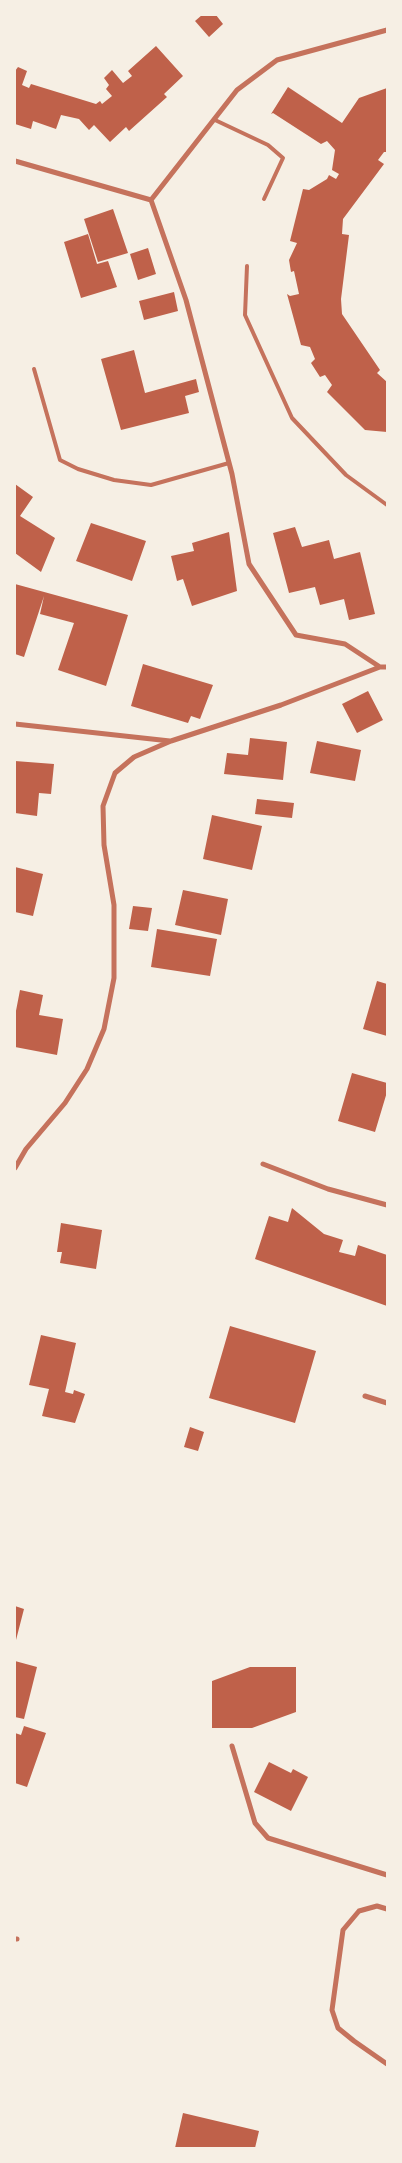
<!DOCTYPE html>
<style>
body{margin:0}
#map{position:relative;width:402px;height:2163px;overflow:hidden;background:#f6efe4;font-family:Barlow,sans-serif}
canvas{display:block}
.frame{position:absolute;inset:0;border:16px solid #f6efe4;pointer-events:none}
</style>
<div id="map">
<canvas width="402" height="2163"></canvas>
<div class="frame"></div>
</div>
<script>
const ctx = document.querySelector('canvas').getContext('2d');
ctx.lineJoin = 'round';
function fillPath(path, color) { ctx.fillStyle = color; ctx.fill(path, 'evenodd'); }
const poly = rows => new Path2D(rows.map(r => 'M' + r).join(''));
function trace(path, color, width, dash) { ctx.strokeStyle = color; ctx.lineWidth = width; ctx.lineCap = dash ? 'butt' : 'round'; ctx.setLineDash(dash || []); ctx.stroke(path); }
const building = poly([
 [202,15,216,15,223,24,209,37,195,21],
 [156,46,183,76,164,94,167,97,129,131,126,127,110,142,94,125,89,130,79,119,61,115,56,129,33,121,31,129,15,124,15,71,18,67,27,71,22,85,29,88,31,84,96,104,100,101,102,104,112,96,106,89,109,85,104,78,112,70,123,83,132,76,128,71],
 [288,87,342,123,359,98,387,88,387,152,384,152,378,160,384,164,343,219,342,234,349,235,341,299,342,314,380,370,377,373,387,382,387,432,365,430,327,392,332,385,325,375,320,377,311,363,315,359,310,347,301,345,287,294,290,296,299,294,294,271,291,272,289,260,297,243,290,241,303,189,309,190,327,179,329,175,336,179,339,174,332,170,335,150,327,141,321,144,273,113,271,114],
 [113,209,128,253,98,262,84,219],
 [88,234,97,264,108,261,117,287,81,298,64,242],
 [148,248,156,274,138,280,130,254],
 [174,292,178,311,144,320,139,301],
 [134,350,145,393,196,379,199,392,185,396,189,413,121,430,101,359],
 [15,484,33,497,20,516,55,538,41,572,15,553],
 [91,523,146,541,132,581,76,561],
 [295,527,302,547,329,540,334,559,360,552,375,614,349,620,344,599,320,605,315,587,289,593,273,533],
 [229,532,237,591,192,606,183,579,177,581,171,556,194,551,192,543],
 [15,584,128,615,106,686,58,670,74,623,40,614,44,596,24,657,15,654],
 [143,664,213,685,200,719,191,716,188,723,131,706],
 [368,691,383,720,357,733,342,704],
 [250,738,287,742,283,780,224,774,227,753,248,755],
 [317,741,361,750,355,781,310,773],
 [15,761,54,764,51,794,39,793,37,816,15,813],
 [257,799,294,803,292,818,255,814],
 [212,815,262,826,252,870,203,859],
 [15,867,43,874,33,916,15,912],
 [183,890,228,899,221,935,175,925],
 [133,906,152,908,148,931,129,929],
 [157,929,217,939,210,976,151,967],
 [377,981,387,984,387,1036,363,1029],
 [20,990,43,995,39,1015,63,1019,57,1055,15,1047,15,1016],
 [352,1073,387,1083,387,1092,375,1132,338,1121],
 [292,1208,324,1234,343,1240,339,1252,355,1256,358,1245,387,1255,387,1306,255,1259,269,1216,288,1222],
 [61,1223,102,1230,96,1269,60,1263,62,1252,57,1252],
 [230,1326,316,1351,295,1423,209,1398],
 [41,1335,76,1343,65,1392,73,1394,74,1390,85,1394,75,1423,42,1416,49,1389,29,1385],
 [190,1427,204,1432,198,1451,184,1447],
 [15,1606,24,1609,16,1640,15,1640],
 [15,1661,37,1667,24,1719,15,1717],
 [250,1667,296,1667,296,1712,252,1728,212,1728,212,1681],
 [24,1726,46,1733,27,1787,15,1783,15,1733,21,1735],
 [269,1762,291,1773,293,1769,308,1777,291,1811,254,1792],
 [183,2113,259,2131,255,2148,175,2148]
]);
const service = poly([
 [215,120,268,145,283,158,264,199],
 [247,266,245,315,292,418,346,475,387,505],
 [34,369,60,460,78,469,114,480,151,485,229,463]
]);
const minor = poly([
 [15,161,151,200],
 [151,200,186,300,232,474,249,564,296,635,345,644,380,667,387,667],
 [151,200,237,90,277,60,387,30],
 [15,724,170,741],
 [263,1164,328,1189,387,1205],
 [15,1168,26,1149,65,1103,87,1069,104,1029,114,978,114,905,104,845,103,806,115,773,134,757,171,741,281,705,380,667],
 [365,1396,387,1403],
 [232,1746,255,1823,268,1838,387,1875],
 [387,1909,377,1906,359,1911,343,1930,332,2010,338,2028,354,2041,387,2064],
 [15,1939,17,1939]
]);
fillPath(building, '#bf614a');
trace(service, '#c5725c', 4);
trace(minor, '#c5725c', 5);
</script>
